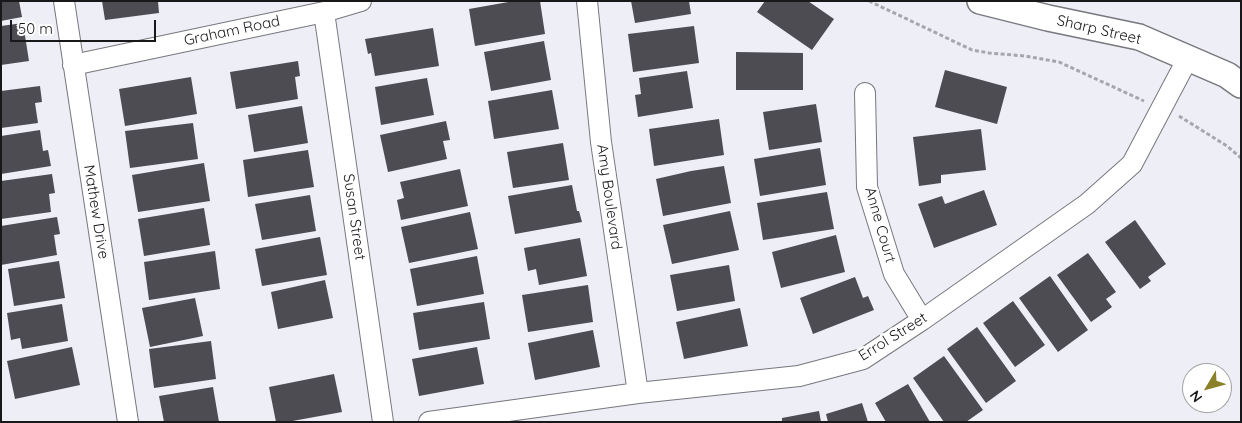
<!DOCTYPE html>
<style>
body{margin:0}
#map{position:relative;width:1242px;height:423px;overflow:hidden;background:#eeeff6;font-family:Quicksand,sans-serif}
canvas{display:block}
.frame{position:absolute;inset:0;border:2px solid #18181b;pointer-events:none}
.north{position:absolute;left:1182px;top:363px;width:50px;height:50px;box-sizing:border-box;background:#fff;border:1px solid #a3a3a4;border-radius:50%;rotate:233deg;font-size:14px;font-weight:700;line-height:20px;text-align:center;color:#18181b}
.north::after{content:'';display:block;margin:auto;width:18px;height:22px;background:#8a8129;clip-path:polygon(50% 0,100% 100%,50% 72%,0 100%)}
.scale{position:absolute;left:10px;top:20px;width:146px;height:22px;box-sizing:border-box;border:2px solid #18181b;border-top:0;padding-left:6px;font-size:15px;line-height:18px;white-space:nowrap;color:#18181b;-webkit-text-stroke:4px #fff;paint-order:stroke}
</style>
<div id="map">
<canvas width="1242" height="423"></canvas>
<div class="frame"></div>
<div class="north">N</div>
<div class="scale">50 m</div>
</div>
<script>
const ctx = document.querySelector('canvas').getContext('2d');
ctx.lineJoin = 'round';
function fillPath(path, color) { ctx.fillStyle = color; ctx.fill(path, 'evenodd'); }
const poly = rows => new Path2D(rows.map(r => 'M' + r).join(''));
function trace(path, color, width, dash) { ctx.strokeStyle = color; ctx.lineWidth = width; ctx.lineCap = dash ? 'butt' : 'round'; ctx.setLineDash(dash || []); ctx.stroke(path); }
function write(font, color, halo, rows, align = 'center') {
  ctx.font = font + ' Quicksand,sans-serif'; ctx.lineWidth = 5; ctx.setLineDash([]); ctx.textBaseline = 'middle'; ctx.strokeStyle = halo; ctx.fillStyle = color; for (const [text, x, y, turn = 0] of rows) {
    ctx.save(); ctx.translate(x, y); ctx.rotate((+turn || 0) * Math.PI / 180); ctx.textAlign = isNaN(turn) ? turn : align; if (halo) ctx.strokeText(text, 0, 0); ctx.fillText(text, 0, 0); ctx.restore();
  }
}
const building = poly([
 [1,1,19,1,22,17,1,21],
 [102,1,158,1,159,13,105,20],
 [514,1,540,1,545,34,475,46,469,9],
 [631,1,689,1,691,14,635,23],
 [765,1,808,1,834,19,812,50,757,12],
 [23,23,29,61,1,65,1,26],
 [694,26,699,63,633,72,628,34],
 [433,28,439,66,375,76,371,53,368,54,365,39],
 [544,41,551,80,491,91,484,52],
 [736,52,803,53,803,90,736,90],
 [298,61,300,76,295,77,298,99,236,109,230,72],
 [945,70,1007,87,997,124,935,107],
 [687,71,693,108,638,117,635,95,641,94,639,78],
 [191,77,197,114,125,126,119,89],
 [427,78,434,115,381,125,375,87],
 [40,86,42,102,35,103,38,123,1,128,1,91],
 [552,90,559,129,494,139,488,101],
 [816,104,822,142,769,150,763,112],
 [302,106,308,143,254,152,248,115],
 [719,119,724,155,654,166,649,129],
 [446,121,450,140,443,141,447,159,388,172,380,135],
 [193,123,198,159,130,168,125,131],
 [981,129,986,170,941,175,941,183,919,186,913,137],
 [40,130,43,151,48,150,51,166,1,174,1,136],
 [563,143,569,180,513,188,507,152],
 [820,148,826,185,760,196,754,159],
 [308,150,314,187,248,197,243,160],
 [204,163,210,201,138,212,132,175],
 [724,166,731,203,663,216,656,179,691,171],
 [460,169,468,206,401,220,397,200,404,198,400,182],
 [52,174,55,193,49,194,51,212,1,219,1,181],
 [572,185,577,211,579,211,582,222,515,234,508,196],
 [984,190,997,225,934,248,918,204,942,196,945,204],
 [827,192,834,229,763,240,757,203],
 [310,195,316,231,262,240,255,204],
 [204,208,210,245,144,256,138,219],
 [730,211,739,250,672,264,663,225],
 [470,212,478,249,409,263,401,227],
 [57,217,60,234,54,235,57,255,1,265,1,226],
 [1135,220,1166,264,1148,277,1151,281,1140,289,1105,242],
 [836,235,845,272,781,288,772,252],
 [320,237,327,275,262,286,255,249],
 [580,238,587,276,539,285,536,269,528,271,524,248],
 [215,251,220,289,149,300,144,262],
 [1088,253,1116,292,1106,299,1112,307,1091,322,1057,275],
 [477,256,484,294,417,306,410,269],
 [59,261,65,298,14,306,8,269],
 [729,265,735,301,677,311,670,275],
 [1050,276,1088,330,1058,352,1019,298],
 [855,277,863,298,868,296,874,310,813,334,800,298],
 [325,280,333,318,278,329,271,292],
 [588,285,593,322,528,332,522,295],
 [195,298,203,336,150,347,142,308],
 [1013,301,1045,345,1015,367,983,323],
 [484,302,490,339,419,350,413,313],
 [62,304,68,341,22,349,20,338,11,340,7,313],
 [740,308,748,346,684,359,676,322],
 [977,327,1016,381,986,403,947,349],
 [593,330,600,367,535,380,528,343],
 [211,341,216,379,154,388,149,349],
 [72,347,80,385,15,399,7,361],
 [477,347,484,384,419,396,412,359],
 [944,356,983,410,966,422,944,422,913,378],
 [334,374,342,412,287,422,276,422,269,387],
 [908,384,930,422,886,422,875,403],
 [213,387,219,422,164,422,159,396],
 [862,403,868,422,828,422,826,414],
 [819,411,821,422,782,422,782,418]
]);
const path = poly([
 [869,1,972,50,989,53,1025,56,1059,62,1144,101],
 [1179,116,1227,146,1241,158]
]);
const minor = poly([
 [64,1,128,422],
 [587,1,601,142,638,393],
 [324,12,383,422],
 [73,65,324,12,361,1],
 [865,93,867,187,894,274,922,320],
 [429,422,638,393,799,376,863,359,922,320,1087,204,1132,164,1188,58]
]);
const tertiary = poly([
 [980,1,1048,18,1139,37,1227,75,1241,85]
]);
const streetNames = [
 ["Sharp Street",1099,30,13],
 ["Graham Road",232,31,-12],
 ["Amy Boulevard",609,197,82],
 ["Mathew Drive",96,212,81],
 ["Susan Street",354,217,82],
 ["Anne Court",880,225,74],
 ["Errol Street",893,337,-32]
];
fillPath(building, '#4c4c52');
trace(minor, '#77777e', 22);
trace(tertiary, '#77777e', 28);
trace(path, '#a6a6ac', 3, [4, 2.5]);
trace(minor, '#fff', 20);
trace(tertiary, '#fff', 25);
write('15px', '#18181b', '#fff', streetNames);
</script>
